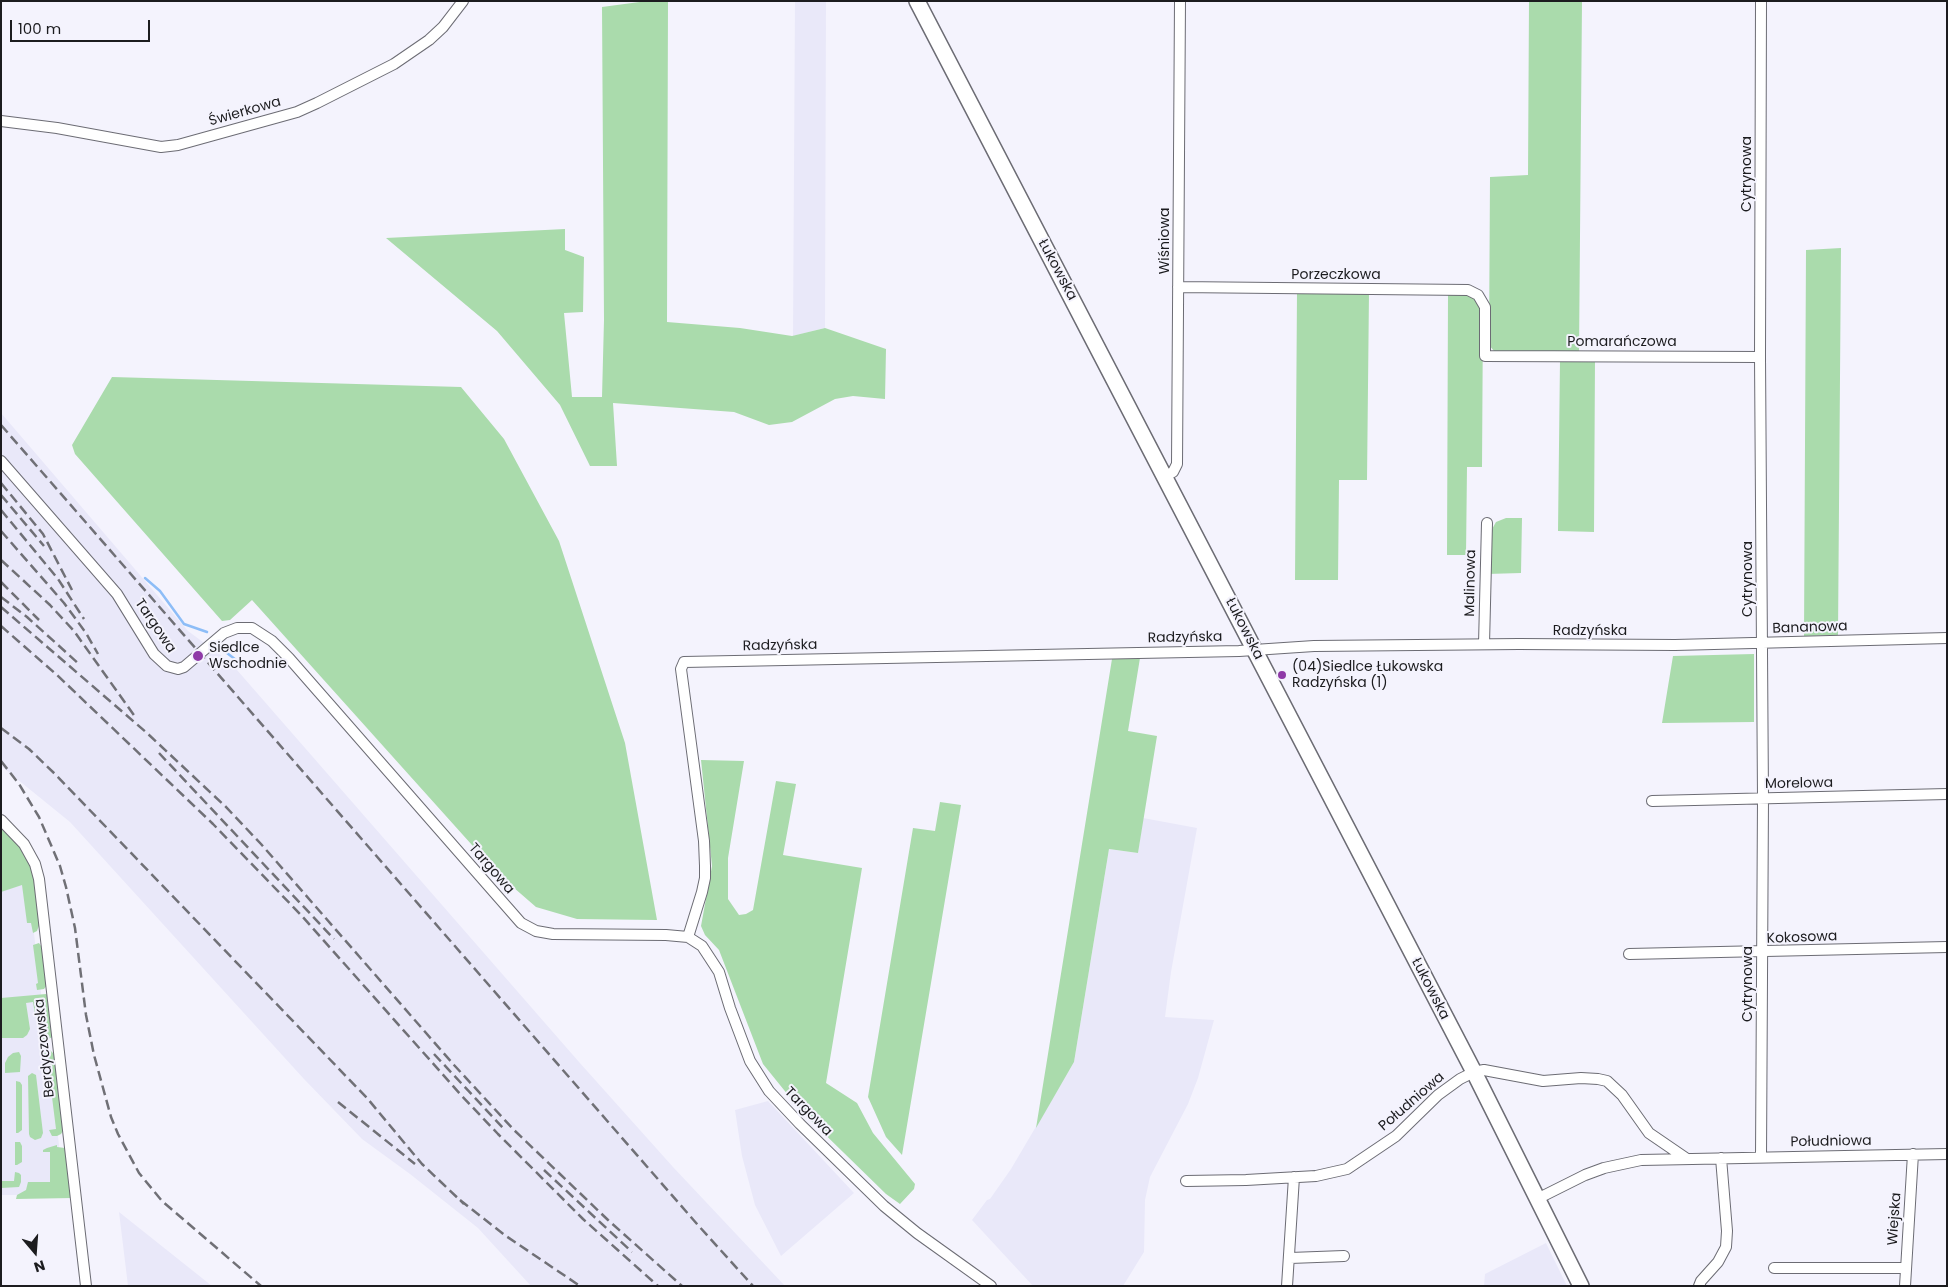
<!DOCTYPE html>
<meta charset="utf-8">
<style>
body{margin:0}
#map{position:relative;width:1948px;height:1287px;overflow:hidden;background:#f4f3fd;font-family:Poppins,sans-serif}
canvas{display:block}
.frame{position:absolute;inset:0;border:2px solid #1c1c1f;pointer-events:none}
.north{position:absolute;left:10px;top:1227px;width:50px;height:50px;-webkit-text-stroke:4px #f4f3fd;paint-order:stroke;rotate:162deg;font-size:14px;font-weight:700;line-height:20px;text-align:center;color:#1c1c1f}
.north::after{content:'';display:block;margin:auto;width:18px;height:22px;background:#1c1c1f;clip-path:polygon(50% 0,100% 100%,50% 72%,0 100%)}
.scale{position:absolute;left:10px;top:20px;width:140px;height:22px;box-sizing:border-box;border:2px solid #1c1c1f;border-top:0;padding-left:6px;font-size:15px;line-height:18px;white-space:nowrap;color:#1c1c1f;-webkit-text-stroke:4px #f4f3fd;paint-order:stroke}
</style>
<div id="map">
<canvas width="1948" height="1287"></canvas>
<div class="frame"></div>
<div class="north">N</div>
<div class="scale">100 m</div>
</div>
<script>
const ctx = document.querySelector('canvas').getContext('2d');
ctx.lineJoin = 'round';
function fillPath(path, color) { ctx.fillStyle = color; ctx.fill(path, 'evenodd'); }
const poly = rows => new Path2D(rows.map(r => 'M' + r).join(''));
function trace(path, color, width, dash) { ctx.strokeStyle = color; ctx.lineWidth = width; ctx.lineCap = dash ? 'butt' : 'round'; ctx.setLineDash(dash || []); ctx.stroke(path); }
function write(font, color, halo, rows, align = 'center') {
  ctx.font = font + ' Poppins,sans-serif'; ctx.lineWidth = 4; ctx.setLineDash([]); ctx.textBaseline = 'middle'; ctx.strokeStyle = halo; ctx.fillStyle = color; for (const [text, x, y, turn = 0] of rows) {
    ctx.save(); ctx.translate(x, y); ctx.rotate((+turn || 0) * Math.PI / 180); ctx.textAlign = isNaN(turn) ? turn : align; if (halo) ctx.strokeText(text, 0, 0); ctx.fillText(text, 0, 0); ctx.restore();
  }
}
const built = poly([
 [795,1,826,1,825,328,793,336],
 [1,413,188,631,230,662,579,1062,673,1167,785,1286,531,1286,478,1228,410,1174,362,1139,304,1079,70,822,1,766],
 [1143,818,1197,828,1171,972,1165,1017,1214,1020,1198,1078,1188,1104,1150,1177,1145,1200,1144,1252,1123,1286,1033,1286,972,1220,987,1200,990,1199,1011,1169,1074,1062,1109,849,1138,853],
 [1,833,26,866,59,1145,54,1195,1,1195],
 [768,1101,854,1193,781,1256,755,1205,742,1156,735,1110],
 [119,1212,212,1286,128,1286],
 [1546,1243,1567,1286,1484,1286,1485,1274]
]);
const green = poly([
 [647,1,668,1,667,322,740,328,792,336,825,328,886,349,885,399,853,396,835,399,792,422,769,425,734,412,613,403,617,466,590,466,560,405,497,331,386,238,565,229,565,250,584,257,583,312,564,313,572,397,602,397,604,320,602,7],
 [1529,1,1582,1,1579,353,1494,351,1489,345,1490,177,1528,175],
 [1841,248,1838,635,1804,636,1806,250],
 [1297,292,1369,292,1367,480,1339,480,1338,580,1295,580],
 [1448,295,1471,295,1477,297,1483,309,1482,467,1467,467,1466,555,1447,555],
 [1560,360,1595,360,1594,532,1558,531],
 [112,377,461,387,504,439,559,541,625,743,657,920,577,919,536,907,498,874,252,600,230,620,222,621,75,454,72,445],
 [1506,518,1522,518,1521,573,1487,574,1491,531,1496,522],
 [1754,654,1754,722,1662,723,1673,656],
 [1140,658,1128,731,1157,736,1138,853,1109,849,1074,1062,1036,1128,1112,659],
 [701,760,744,761,728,858,728,899,739,915,746,914,753,910,776,781,796,784,783,855,862,868,826,1083,857,1103,873,1133,915,1184,914,1189,900,1204,886,1194,801,1111,763,1064,719,950,705,935,701,926,712,866],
 [940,802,961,805,902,1155,886,1137,868,1097,913,828,935,831],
 [1,828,17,841,30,865,33,875,40,923,37,931,33,933,31,923,27,923,22,885,1,892],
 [39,943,43,949,47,985,44,989,37,990,36,984,38,983,33,945],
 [46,994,48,996,53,1034,52,1037,47,1040,39,1037,38,1035,45,1034,42,1013,35,1014,33,1002,26,1003,30,1029,27,1035,23,1038,1,1038,1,998],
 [48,1048,55,1055,64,1129,61,1134,57,1136,52,1136,49,1130,56,1129,47,1057,41,1058,42,1052],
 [19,1052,21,1056,20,1072,5,1073,5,1063,8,1057,13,1053],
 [32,1073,36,1075,43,1133,41,1138,35,1140,30,1137,29,1134,28,1076],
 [16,1081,20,1082,22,1085,22,1130,18,1133,16,1133],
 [15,1142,20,1142,22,1146,22,1162,17,1165,15,1165],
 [57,1145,57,1147,65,1148,66,1150,72,1198,16,1199,17,1195,26,1190,28,1182,50,1182,50,1152,43,1152,43,1150,47,1148],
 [15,1172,19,1173,21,1175,21,1182,19,1187,1,1188,1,1181,14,1181]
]);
const stream = poly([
 [145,578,160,591,184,624,207,632],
 [223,650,244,666]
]);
const minor = poly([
 [1,121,57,128,161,147,178,145,297,112,317,103,394,64,429,40,443,27,463,1],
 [1178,287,1468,290,1478,295,1485,307,1485,356,1760,357],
 [1,461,117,594,154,654,167,666,178,669,184,667,224,633,237,628,252,628,272,641,289,658,521,923,536,931,553,934,666,935,688,937,702,946,719,972,730,1008,750,1061,769,1091,800,1124,884,1206,917,1233,991,1286],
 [1165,476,1173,472,1177,464,1180,1],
 [1484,644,1487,523],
 [1652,801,1947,794],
 [1,820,24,844,35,864,39,879,86,1286],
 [688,937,702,892,705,878,705,866,704,841,681,669,684,662,1239,651,1314,646,1519,644,1675,645,1947,638],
 [1629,954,1947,947],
 [1761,1157,1763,798,1760,357,1761,1],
 [1186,1181,1246,1180,1316,1176,1347,1169,1396,1136,1438,1095,1460,1079,1474,1072,1484,1070,1543,1081,1581,1078,1598,1079,1607,1081,1622,1095,1649,1133,1687,1159],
 [1537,1199,1585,1175,1604,1168,1641,1160,1947,1154],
 [1290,1258,1344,1256],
 [1774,1268,1906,1268],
 [1287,1286,1294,1177],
 [1699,1286,1701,1281,1718,1262,1726,1247,1727,1231,1721,1158],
 [1905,1286,1913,1154]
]);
const secondary = poly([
 [917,1,1474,1072,1581,1286]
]);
const rail = poly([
 [1,425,697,1224,753,1286],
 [1,483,43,534,72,590],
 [1,495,44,546],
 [1,510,58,579,84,619],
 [1,531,64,603,86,633,98,654],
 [1,560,50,605,74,631,136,718],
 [1,582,39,620],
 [1,597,27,617,79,664],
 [1,607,147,733,225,806,261,844,454,1065,514,1130,608,1220,682,1286],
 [1,626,57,675,213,824,301,915,461,1095,498,1134,583,1219,658,1286],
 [1,728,29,749,55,774,367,1098,422,1164,464,1204],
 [159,753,334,939],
 [1,761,19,784,39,817,60,866,66,887,75,928,86,1015,94,1055,111,1117,118,1134,139,1173,162,1201,261,1286],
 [434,1054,504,1129],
 [338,1102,415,1164],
 [544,1170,632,1252],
 [460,1200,506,1236,580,1286]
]);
const markers = [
 [198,656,6,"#8f3aa7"],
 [1282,675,5,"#8f3aa7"]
];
const streetNames = [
 ["Świerkowa",245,112,-16],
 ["Cytrynowa",1747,174,-90],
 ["Wiśniowa",1165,241,-90],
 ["Łukowska",1057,270,62],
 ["Porzeczkowa",1336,275],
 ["Pomarańczowa",1622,342],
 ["Cytrynowa",1748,579,-90],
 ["Malinowa",1471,583,-89],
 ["Targowa",155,626,56],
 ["Bananowa",1810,628,-2],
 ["Łukowska",1244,629,63],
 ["Radzyńska",1590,631],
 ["Radzyńska",1185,638,-1],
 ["Radzyńska",780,646,-1],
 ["Morelowa",1799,784,-1],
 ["Targowa",491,869,49],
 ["Kokosowa",1802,938,-2],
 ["Cytrynowa",1748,984,-90],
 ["Łukowska",1430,989,63],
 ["Berdyczowska",45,1048,-96],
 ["Południowa",1412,1102,-41],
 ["Targowa",808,1112,46],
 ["Południowa",1831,1142,-1],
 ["Wiejska",1895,1219,-86]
];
const poiNames = [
 ["Siedlce",209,648],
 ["Wschodnie",209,664],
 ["(04)Siedlce Łukowska",1292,667],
 ["Radzyńska (1)",1292,683]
];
fillPath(built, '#e9e8f9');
fillPath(green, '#aadbac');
trace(stream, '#8dbdf7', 2.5);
trace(minor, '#6c6c74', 12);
trace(secondary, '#6c6c74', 18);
trace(minor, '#fff', 10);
trace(secondary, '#fff', 15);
trace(rail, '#707076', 2.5, [10, 5]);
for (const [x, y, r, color] of markers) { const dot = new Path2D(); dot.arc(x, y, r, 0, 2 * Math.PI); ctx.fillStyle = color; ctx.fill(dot); trace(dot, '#f4f3fd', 2); }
write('14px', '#1c1c1f', '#f4f3fd', streetNames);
write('14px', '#1c1c1f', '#f4f3fd', poiNames, 'left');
</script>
